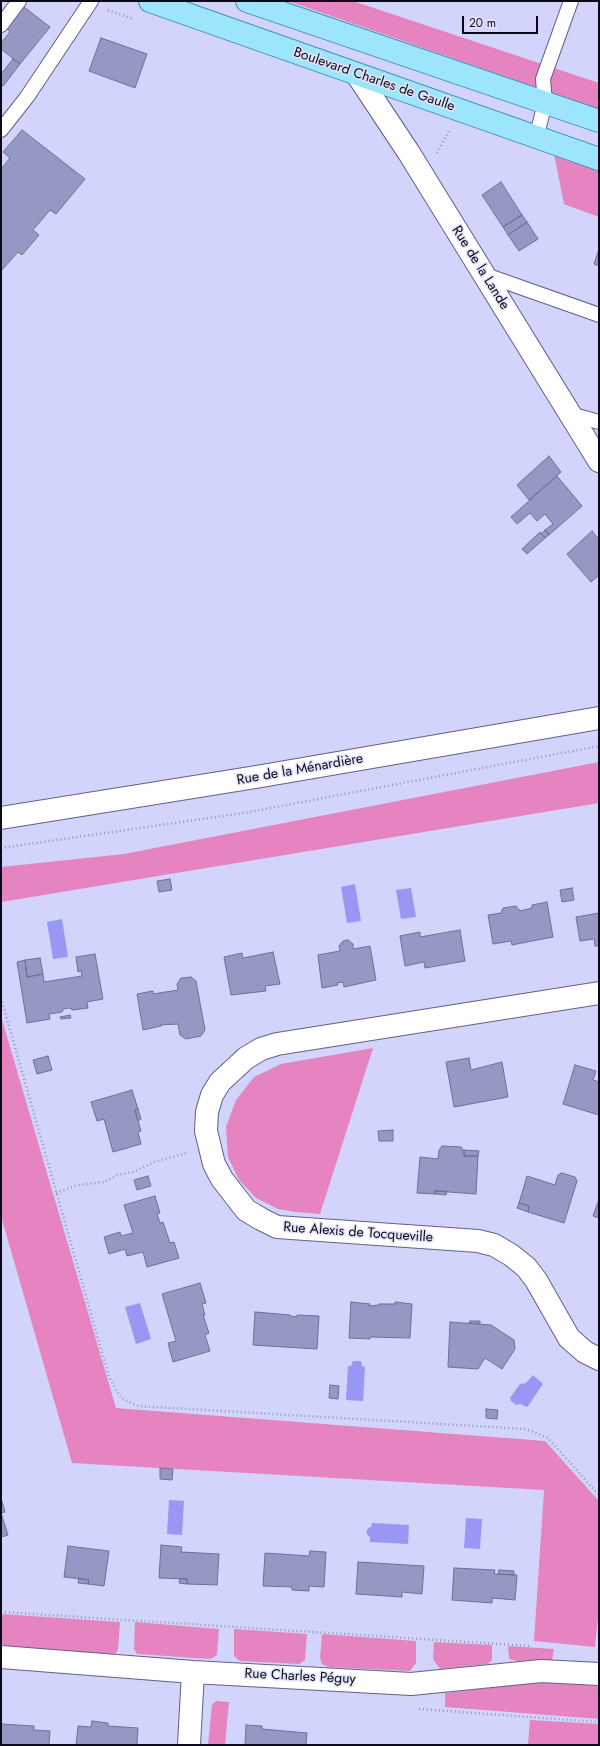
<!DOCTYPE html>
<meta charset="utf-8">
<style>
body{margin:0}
#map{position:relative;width:600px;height:1746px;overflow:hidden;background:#d2d4fb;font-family:Jost,sans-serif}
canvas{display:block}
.frame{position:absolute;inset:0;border:2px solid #0a0a1a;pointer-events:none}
.scale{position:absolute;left:462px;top:16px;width:76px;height:18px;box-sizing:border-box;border:2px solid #0a0a1a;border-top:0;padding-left:5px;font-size:12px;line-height:14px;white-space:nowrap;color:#0a0a1a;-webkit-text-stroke:3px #e2e3f7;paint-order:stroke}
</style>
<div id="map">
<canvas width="600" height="1746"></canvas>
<div class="frame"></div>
<div class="scale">20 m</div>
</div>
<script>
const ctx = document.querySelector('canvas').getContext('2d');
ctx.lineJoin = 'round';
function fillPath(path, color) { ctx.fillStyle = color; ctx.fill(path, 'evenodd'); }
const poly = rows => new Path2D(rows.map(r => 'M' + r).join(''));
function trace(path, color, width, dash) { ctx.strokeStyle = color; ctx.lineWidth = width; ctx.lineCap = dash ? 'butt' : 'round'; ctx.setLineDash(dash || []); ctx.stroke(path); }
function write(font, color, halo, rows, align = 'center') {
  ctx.font = font + ' Jost,sans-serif'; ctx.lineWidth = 3; ctx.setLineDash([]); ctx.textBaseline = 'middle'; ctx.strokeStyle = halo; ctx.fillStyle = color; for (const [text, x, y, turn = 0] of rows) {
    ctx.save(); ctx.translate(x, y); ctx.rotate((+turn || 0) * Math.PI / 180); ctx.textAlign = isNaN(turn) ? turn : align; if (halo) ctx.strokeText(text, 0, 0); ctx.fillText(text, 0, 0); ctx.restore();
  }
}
const green = poly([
 [288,1,353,1,599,83,599,109],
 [554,154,599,170,599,217,564,204],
 [599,762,599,803,1,902,1,867,124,854],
 [1,1016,116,1408,545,1441,599,1501,599,1608,595,1647,534,1641,544,1490,72,1463,1,1216],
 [373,1048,320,1214,295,1212,278,1209,256,1198,239,1180,228,1157,226,1127,236,1100,254,1077,281,1064],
 [1,1614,120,1622,118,1649,116,1653,112,1654,30,1649,7,1646,1,1644],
 [135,1622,219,1629,217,1655,210,1659,137,1654,134,1649],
 [234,1629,307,1634,305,1660,299,1664,240,1661,234,1656],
 [322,1634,416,1641,416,1663,410,1671,328,1667,322,1664,320,1658],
 [434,1642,492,1645,492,1660,488,1664,440,1669,433,1659],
 [508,1646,554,1649,552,1660,517,1661,509,1659],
 [541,1682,599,1686,599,1719,445,1707,445,1693],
 [216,1701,229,1702,225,1745,208,1745,212,1705],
 [530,1720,599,1724,599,1745,528,1745]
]);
const water = poly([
 [355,884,361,921,347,923,341,887],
 [411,888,416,917,401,919,396,890],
 [62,919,68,957,53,959,47,922],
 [140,1303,151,1339,136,1344,125,1307],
 [353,1361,361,1361,362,1366,365,1367,363,1401,346,1400,348,1366,351,1366],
 [533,1375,543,1384,528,1406,526,1407,521,1404,516,1405,511,1401,510,1398,520,1384,526,1383],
 [169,1500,184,1501,182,1535,167,1534],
 [466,1518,482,1519,480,1549,464,1548],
 [372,1523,409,1525,408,1544,370,1542,370,1537,366,1533,368,1528,371,1527]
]);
const building = poly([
 [24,7,50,27,20,64,1,49,1,43,10,32,7,29,24,7],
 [101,38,147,54,135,88,89,71,101,38],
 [13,59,20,64,3,86,1,85,1,74,13,59],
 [22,130,85,179,56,214,50,210,33,230,39,235,22,255,18,252,1,271,1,169,10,158,3,152,22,130],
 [501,182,522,215,503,227,482,195,501,182],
 [522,215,527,222,508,235,503,227,522,215],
 [527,222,538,239,519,251,508,235,527,222],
 [599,249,599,266,594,264,599,249],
 [549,456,561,472,529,500,517,485,549,456],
 [557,476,582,506,549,535,545,530,553,524,545,514,537,521,530,513,517,524,511,517,557,476],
 [545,530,549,535,545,538,541,534,545,530],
 [592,531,599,540,599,575,591,582,567,554,592,531],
 [540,532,545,538,527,554,522,549,540,532],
 [170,879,172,890,159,892,157,881,170,879],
 [572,888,574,900,562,902,560,890,572,888],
 [547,902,553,937,512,945,511,941,493,944,488,915,501,913,503,908,516,906,520,911,532,908,532,905,547,902],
 [599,913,599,946,595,946,594,939,580,941,576,917,599,913],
 [460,930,465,961,425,968,424,962,405,966,400,936,420,932,420,937,460,930],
 [348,940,353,944,353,949,370,946,376,980,344,987,343,982,337,983,338,985,322,988,318,955,340,951,339,946,343,941,348,940],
 [273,952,280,984,265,986,266,991,231,995,224,957,242,953,243,958,273,952],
 [95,954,103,999,87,1002,88,1008,73,1010,69,1008,63,1009,62,1012,49,1014,50,1019,27,1023,17,962,25,960,27,977,43,974,44,982,82,976,81,971,78,972,76,957,95,954],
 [40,958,43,974,27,977,25,960,40,958],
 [191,977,196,981,205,1030,201,1036,186,1039,180,1035,178,1024,160,1025,161,1026,143,1030,137,994,153,991,153,994,178,990,177,984,181,978,191,977],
 [70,1015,71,1018,61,1019,60,1017,70,1015],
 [48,1056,52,1070,37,1074,33,1060,48,1056],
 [469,1058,471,1070,502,1062,508,1097,454,1107,446,1062,469,1058],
 [575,1065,596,1071,593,1080,599,1082,599,1115,563,1104,575,1065],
 [132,1090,138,1109,135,1110,141,1131,138,1132,141,1144,113,1152,104,1119,97,1121,91,1102,132,1090],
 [138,1109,141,1119,138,1121,135,1110,138,1109],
 [393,1130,393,1141,379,1141,378,1131,393,1130],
 [442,1146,461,1147,464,1152,464,1156,478,1156,476,1194,435,1191,435,1194,417,1193,420,1157,438,1159,439,1150,442,1146],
 [464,1150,479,1151,478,1156,464,1156,464,1150],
 [562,1173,575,1177,577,1181,564,1223,528,1212,529,1206,519,1203,527,1176,555,1185,558,1175,562,1173],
 [148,1176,151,1186,137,1190,134,1180,148,1176],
 [435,1191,447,1191,446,1195,435,1194,435,1191],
 [155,1196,160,1213,157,1214,160,1223,163,1222,170,1243,174,1242,179,1258,147,1267,143,1252,127,1256,125,1249,109,1254,104,1237,120,1232,121,1236,133,1233,124,1205,155,1196],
 [598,1202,599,1203,599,1218,593,1216,598,1202],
 [519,1203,529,1206,528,1212,517,1208,519,1203],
 [200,1283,206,1303,202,1304,205,1315,203,1315,209,1333,205,1335,210,1351,173,1362,168,1343,176,1341,162,1294,200,1283],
 [351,1302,370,1304,369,1306,379,1305,379,1304,395,1304,395,1302,412,1304,410,1338,370,1337,370,1339,349,1338,351,1302],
 [255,1312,290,1315,290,1316,297,1317,297,1315,319,1316,317,1349,253,1345,255,1312],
 [470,1321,480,1321,480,1324,469,1323,470,1321],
 [450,1322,491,1325,514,1340,515,1349,502,1369,485,1358,478,1369,448,1367,450,1322],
 [330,1385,339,1386,338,1399,329,1398,330,1385],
 [486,1409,498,1410,497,1419,486,1418,486,1409],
 [160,1468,173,1469,172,1480,160,1479,160,1468],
 [1,1498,5,1512,1,1513,8,1535,1,1537,1,1498],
 [161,1545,182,1547,181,1552,219,1554,217,1585,187,1584,187,1579,159,1578,161,1545],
 [68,1546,109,1551,104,1586,88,1584,89,1580,64,1577,68,1546],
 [310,1551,326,1552,324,1587,309,1586,309,1591,292,1590,292,1587,263,1586,265,1553,309,1556,310,1551],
 [358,1562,424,1566,422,1594,402,1592,402,1597,356,1594,358,1562],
 [454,1568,495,1570,494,1574,517,1575,515,1600,492,1598,492,1603,452,1600,454,1568],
 [499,1570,514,1571,514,1575,498,1574,499,1570],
 [79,1578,89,1580,88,1584,78,1583,79,1578],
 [180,1579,187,1579,187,1584,179,1583,180,1579],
 [92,1721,108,1723,108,1726,138,1728,137,1745,76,1745,78,1726,91,1727,92,1721],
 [1,1724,34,1726,34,1730,50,1731,49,1745,1,1745,1,1724],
 [246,1725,262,1726,262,1729,307,1733,306,1745,245,1745,246,1725]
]);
const path = poly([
 [108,10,133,19],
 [437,153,449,131],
 [1,848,244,813,599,746],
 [1,998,109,1377,121,1398,138,1406,526,1429,548,1438,599,1495],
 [56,1193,78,1185,105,1182,117,1175,133,1172,157,1161,187,1153],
 [1,1612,531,1646],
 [419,1709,599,1722]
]);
const service = poly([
 [1,25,19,1],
 [1,130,27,97,91,1],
 [536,138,545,103,543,79,571,1],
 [483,274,599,315],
 [570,414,599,422]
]);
const minor = poly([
 [358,76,409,153,599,461],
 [599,993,277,1044,261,1049,246,1058,220,1082,212,1095,207,1112,206,1131,214,1164,222,1179,246,1210,261,1219,277,1227,478,1241,494,1245,511,1255,526,1267,536,1280,569,1338,585,1352,599,1359],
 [1,1657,193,1672,411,1684,541,1671,599,1674],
 [189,1745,193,1672]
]);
const secondary = poly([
 [1,818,256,777,599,718]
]);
const primary = poly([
 [150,1,599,159],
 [247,1,599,121]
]);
const streetNames = [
 ["Boulevard Charles de Gaulle",374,80,19],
 ["Rue de la Lande",480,268,58],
 ["Rue de la Ménardière",300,770,-10],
 ["Rue Alexis de Tocqueville",358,1233,4],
 ["Rue Charles Péguy",300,1677,3]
];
fillPath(green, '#e584c0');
fillPath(water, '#9897f4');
fillPath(building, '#9697c5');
trace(building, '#6e6f9a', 1);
trace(service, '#60608b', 16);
trace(minor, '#60608b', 24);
trace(secondary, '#60608b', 24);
trace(primary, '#3f8dac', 24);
trace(path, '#9496b5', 2.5, [1, 3]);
trace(service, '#fff', 14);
trace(minor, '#fff', 22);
trace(secondary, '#fff', 22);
trace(primary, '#9de5fd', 22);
write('14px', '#0a0a1a', '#e2e3f7', streetNames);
</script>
